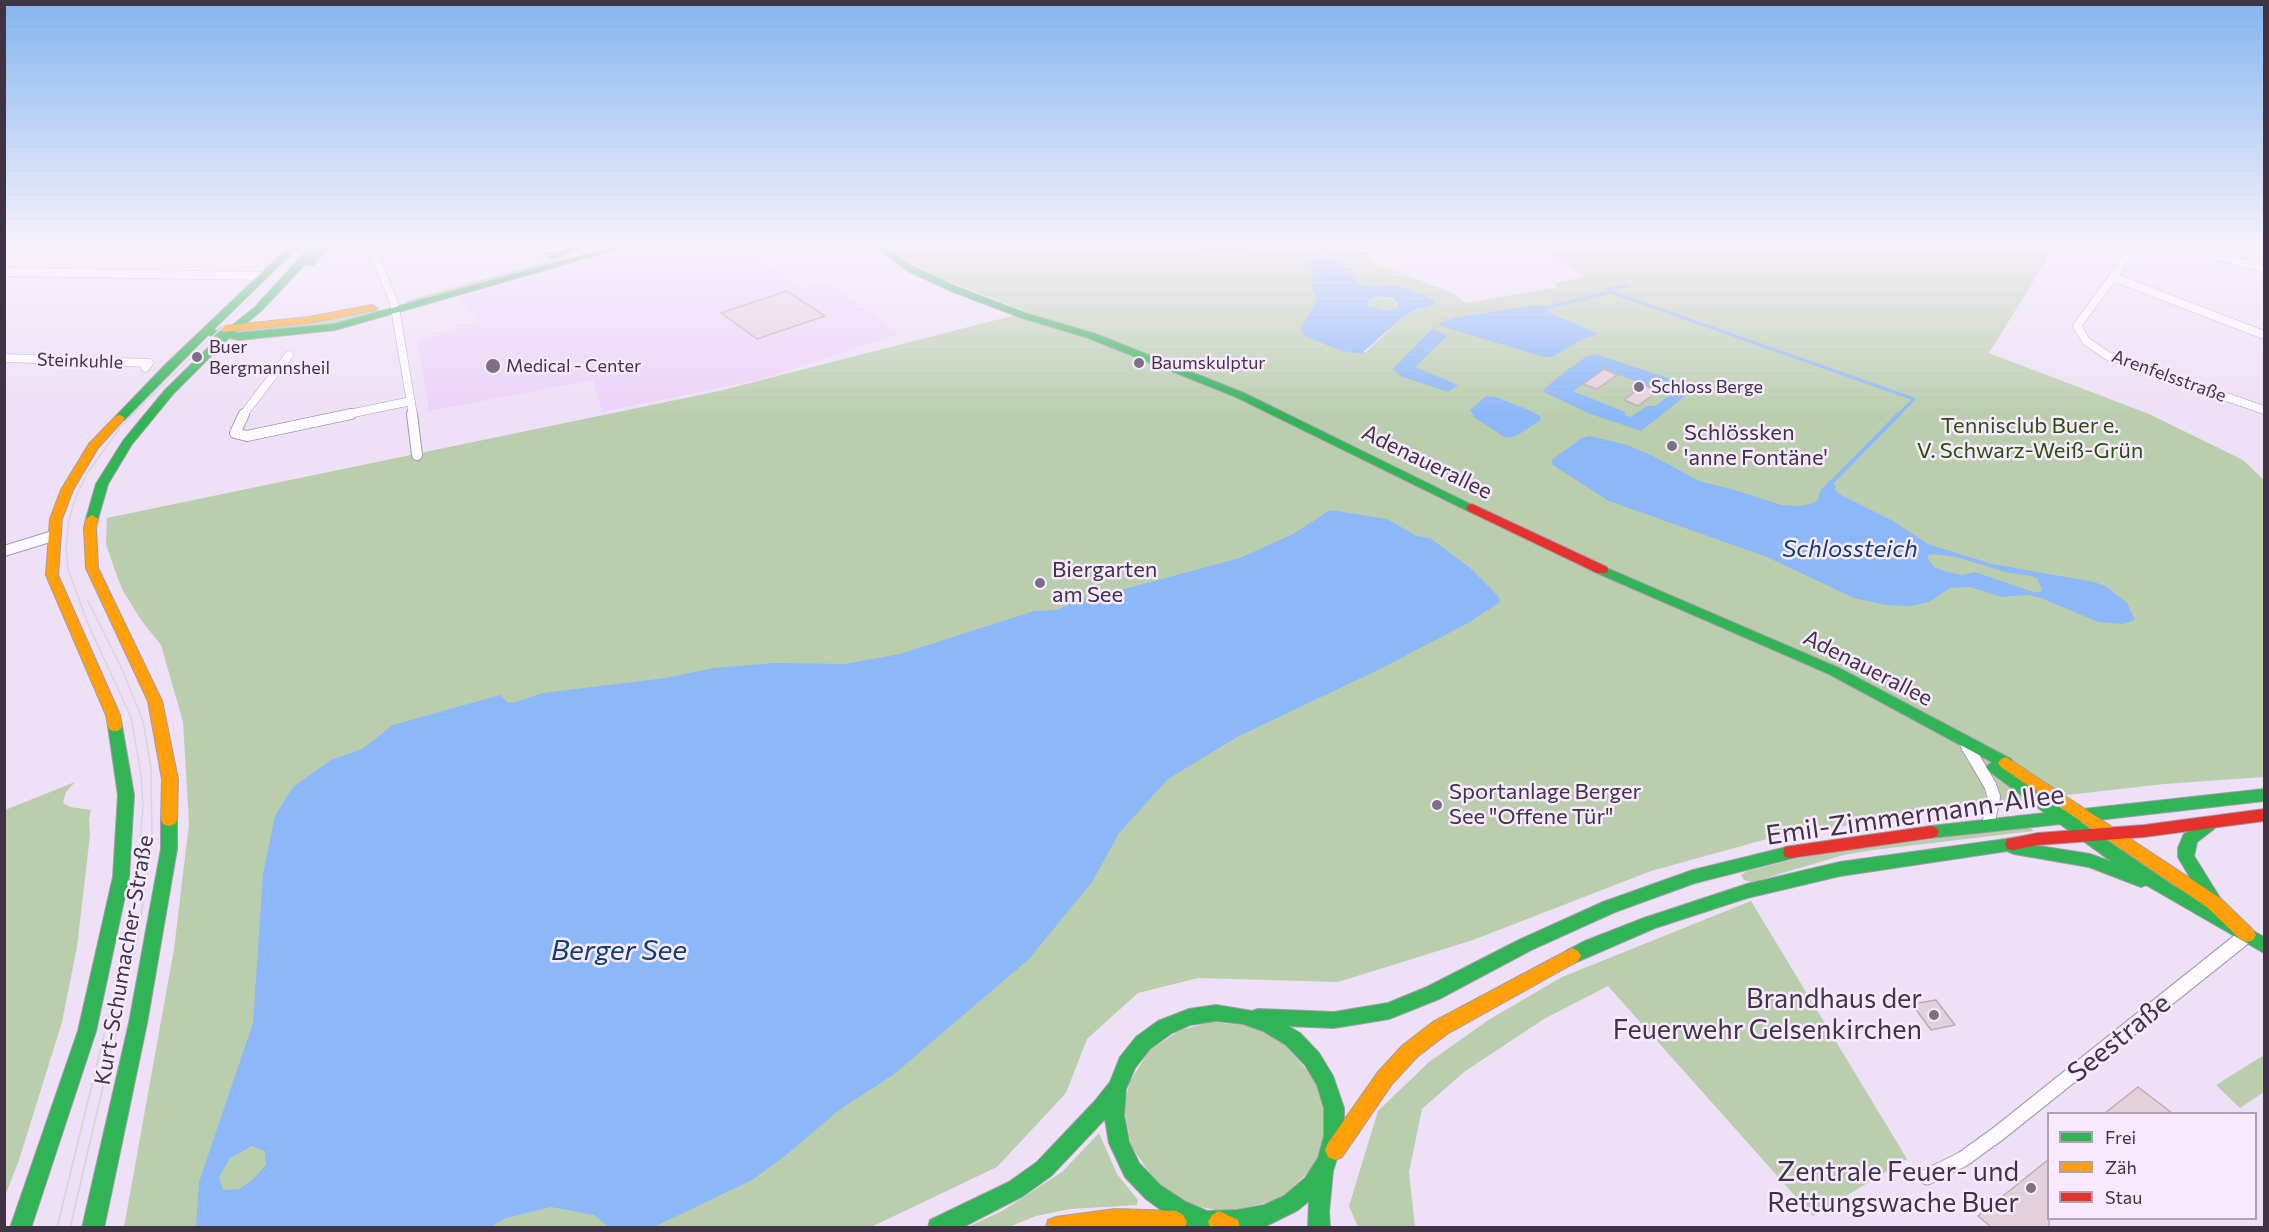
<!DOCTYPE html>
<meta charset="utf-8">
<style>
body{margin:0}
#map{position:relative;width:2269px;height:1232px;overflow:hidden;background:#eee0f6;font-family:Commissioner,sans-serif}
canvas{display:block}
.frame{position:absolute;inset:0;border:6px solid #403346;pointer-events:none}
.legend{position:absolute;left:2047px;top:1112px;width:210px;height:108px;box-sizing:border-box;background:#f7eafe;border:2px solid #aea1b4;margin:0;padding:8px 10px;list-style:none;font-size:18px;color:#403346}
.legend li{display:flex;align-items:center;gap:12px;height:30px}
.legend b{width:30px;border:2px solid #aea1b4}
</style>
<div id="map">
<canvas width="2269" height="1232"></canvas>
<div class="frame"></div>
<ul class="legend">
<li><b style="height:8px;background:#30b455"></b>Frei</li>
<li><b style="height:8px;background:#ff9f0a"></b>Zäh</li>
<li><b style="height:8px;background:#e5322d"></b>Stau</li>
</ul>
</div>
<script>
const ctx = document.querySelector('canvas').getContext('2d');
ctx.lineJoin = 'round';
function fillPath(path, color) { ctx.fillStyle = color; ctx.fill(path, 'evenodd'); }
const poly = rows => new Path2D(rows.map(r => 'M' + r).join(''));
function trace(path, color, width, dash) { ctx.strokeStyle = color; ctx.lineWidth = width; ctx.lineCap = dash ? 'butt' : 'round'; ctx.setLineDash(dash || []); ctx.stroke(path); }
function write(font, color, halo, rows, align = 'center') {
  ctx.font = font + ' Commissioner,sans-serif'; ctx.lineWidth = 5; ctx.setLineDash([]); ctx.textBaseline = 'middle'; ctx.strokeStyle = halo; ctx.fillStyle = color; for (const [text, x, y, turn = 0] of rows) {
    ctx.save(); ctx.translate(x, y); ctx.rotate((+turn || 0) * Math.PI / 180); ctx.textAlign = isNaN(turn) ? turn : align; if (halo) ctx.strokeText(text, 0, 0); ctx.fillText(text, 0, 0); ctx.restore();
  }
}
const built = poly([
 [649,243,730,243,804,288,829,283,900,334,758,380,602,412,593,380,429,411,417,340,479,321,457,298]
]);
const green = poly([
 [884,243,1352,243,1379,265,1451,292,1466,303,1558,287,1555,283,1584,277,1533,243,1810,243,1818,247,1845,243,2051,243,2046,261,1989,353,2149,414,2243,460,2264,480,2264,777,2164,784,1944,809,1767,839,1651,871,1473,940,1338,982,1198,978,1138,993,1087,1039,1066,1093,997,1167,871,1227,124,1227,174,949,189,824,183,722,161,645,141,620,123,591,115,571,106,544,107,518,719,391,1027,312,935,276,892,251],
 [1313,252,1330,255,1352,273,1359,284,1368,286,1396,285,1433,299,1436,302,1428,307,1416,310,1401,319,1366,352,1342,351,1329,344,1304,322,1317,300,1311,286,1313,280,1309,262],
 [554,259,561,260,407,305,406,301],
 [1384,296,1396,301,1397,308,1386,311,1367,305,1370,299],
 [376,309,379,309,380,313,341,323,263,333,267,328,323,321],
 [75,782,66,792,63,803,70,807,91,810,89,819,90,835,77,947,62,1022,19,1160,5,1196,5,810],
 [2029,827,2034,831,1873,850,1844,855,1752,882,1744,880,1741,875,1747,871,1799,858,1845,850],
 [1751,901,1907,1159,1813,1216,1608,986,1544,1019,1464,1072,1422,1109,1409,1172,1415,1227,1358,1227,1349,1206,1378,1111,1429,1062,1490,1019,1562,977],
 [1212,1022,1250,1026,1281,1040,1317,1082,1326,1113,1324,1146,1317,1163,1281,1199,1227,1212,1190,1205,1159,1186,1131,1146,1124,1107,1130,1081,1149,1051,1180,1030],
 [2264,1055,2264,1092,2240,1108,2216,1085],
 [1099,1133,1117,1174,1138,1200,1137,1205,1070,1209,1036,1216,1009,1227,966,1228,1002,1211,1062,1172]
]);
const water = poly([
 [1180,243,1259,243,1232,255,1189,248,1181,246],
 [1313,252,1339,259,1343,267,1352,273,1359,284,1368,286,1396,285,1433,299,1436,303,1428,307,1415,310,1401,319,1361,354,1342,351,1304,336,1300,329,1317,300,1310,284,1313,280,1309,262],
 [1379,296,1393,298,1397,303,1397,308,1386,311,1367,305,1370,299],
 [1536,305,1542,306,1552,314,1599,334,1583,339,1552,357,1544,357,1437,325,1451,318],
 [1432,329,1448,335,1415,367,1458,385,1448,392,1400,376,1393,369],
 [1595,354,1686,384,1694,389,1641,431,1588,413,1544,392,1544,389,1566,371,1586,357],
 [1604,369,1658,390,1671,394,1655,406,1647,406,1631,417,1625,415,1625,412,1573,391],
 [1486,396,1496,397,1531,411,1540,416,1541,420,1516,436,1506,438,1475,418,1470,410],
 [1589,436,1627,445,1653,456,1699,481,1738,491,1781,505,1800,506,1813,503,1818,500,1820,491,1830,480,1836,486,1835,490,1841,495,1893,521,1928,544,1992,564,2094,582,2107,587,2127,603,2135,620,2122,624,2098,622,2041,598,2028,595,2001,597,1970,587,1950,588,1929,602,1911,606,1886,605,1854,598,1767,557,1609,501,1551,464,1553,459,1582,438],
 [1933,554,1956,557,2009,573,2032,576,2037,579,2042,589,2041,592,2033,592,1975,572,1962,575,1944,571,1934,567,1928,559,1928,555],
 [1330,510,1387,519,1416,536,1430,538,1469,567,1499,597,1500,602,1468,623,1382,668,1237,737,1168,779,1119,833,1092,882,1029,959,893,1075,839,1110,785,1156,752,1180,654,1227,609,1227,594,1215,551,1207,506,1218,490,1227,196,1227,199,1182,253,1023,263,874,275,816,293,787,331,760,362,749,393,725,500,695,508,703,516,702,543,693,666,678,713,668,774,663,844,664,900,654,1034,611,1057,610,1081,599,1121,590,1240,558,1293,534],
 [252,1146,265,1151,266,1165,252,1180,239,1189,223,1190,219,1177,230,1158]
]);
const streamFar1 = poly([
 [1625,286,1608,289,1616,294,1914,399,1898,415],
 [1546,308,1610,292]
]);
const stream = poly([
 [1832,482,1899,414]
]);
const building = poly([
 [787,291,825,316,757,339,721,313,787,291],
 [1604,369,1617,375,1597,389,1583,384,1604,369],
 [1644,385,1658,391,1638,406,1624,400,1644,385],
 [1936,1000,1955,1025,1931,1030,1912,1004,1936,1000],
 [2138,1087,2172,1113,2105,1113,2138,1087],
 [2049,1159,2049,1227,1991,1227,1978,1216,2049,1159]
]);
const streetFar3 = poly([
 [562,243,581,258],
 [2133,243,2113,277,2077,326,2086,341,2108,356,2264,410],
 [2171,243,2264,269],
 [2243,243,2264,248],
 [360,245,367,248,379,267,394,302,413,415],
 [4,272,262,276],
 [2113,277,2264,335],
 [4,358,149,363,145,368],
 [243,415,289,355],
 [344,415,411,401]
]);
const streetFar2 = poly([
 [244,414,235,433,247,436,351,414],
 [412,414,417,455],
 [4,551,53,536]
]);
const streetFar1 = poly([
 [1967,746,1990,785,1994,797,1988,825]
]);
const street = poly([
 [1927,1177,1963,1159,1999,1133,2247,935]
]);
const fast = poly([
 [293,243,302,243,213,330,224,332,255,307,311,246,318,248,308,260,325,243,334,243,313,265,307,265,307,262,261,311,234,333,334,324,627,243,640,243,335,330,239,340,229,338,173,394,132,444,108,484,98,519,96,522,88,522,86,519,96,484,123,441,165,390,219,337,208,335,124,420,116,420,116,416,166,364,293,243],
 [583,243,594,243,554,259,547,257,583,243],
 [870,243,879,243,914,267,957,287,1028,314,1096,334,1244,393,1478,508,1472,512,1468,511,1236,397,1088,338,1022,318,951,291,908,271,870,243],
 [1602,566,1839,668,2011,759,2014,763,2011,767,2007,768,2065,811,2264,789,2264,801,2080,822,2174,886,2264,937,2264,953,2146,885,2141,887,2089,867,2014,854,2007,851,1840,876,1747,898,1655,928,1572,964,1566,961,1563,956,1566,951,1585,941,1644,918,1747,884,1840,862,2013,838,2019,839,2020,843,2090,854,2112,862,2060,824,1931,838,1925,836,1923,832,1925,828,1931,826,2045,813,1989,771,1986,767,1992,762,1829,674,1597,573,1596,570,1597,567,1602,566],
 [115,721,120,722,122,726,134,795,129,877,96,1031,31,1228,10,1228,78,1031,113,877,118,795,108,726,110,722,115,721],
 [169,814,175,816,177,820,177,849,147,1023,104,1228,82,1228,129,1023,161,849,161,820,163,816,169,814],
 [2208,819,2214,821,2216,825,2214,829,2197,842,2194,856,2220,898,2217,903,2211,905,2205,903,2178,857,2178,848,2184,834,2208,819],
 [1791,846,1797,847,1799,852,1797,857,1695,883,1615,912,1531,950,1439,999,1389,1019,1334,1028,1288,1026,1300,1033,1319,1053,1333,1076,1344,1108,1344,1136,1333,1171,1329,1212,1330,1228,1308,1228,1309,1201,1298,1210,1266,1226,1257,1228,1168,1228,1165,1222,1168,1215,1146,1199,1125,1177,1109,1143,1105,1119,1051,1176,1023,1196,961,1228,928,1228,930,1220,1009,1182,1037,1162,1094,1102,1110,1082,1120,1057,1136,1037,1158,1021,1189,1009,1216,1005,1252,1011,1258,1009,1334,1012,1388,1003,1427,987,1519,940,1603,902,1693,870,1791,846],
 [1216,1021,1243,1024,1263,1031,1286,1045,1305,1065,1317,1085,1324,1108,1324,1136,1318,1158,1305,1178,1284,1196,1264,1205,1237,1210,1207,1211,1186,1202,1160,1185,1139,1163,1129,1142,1124,1115,1126,1089,1135,1068,1150,1049,1172,1033,1190,1025,1216,1021]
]);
const slow = poly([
 [372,305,377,308,375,310,309,323,224,332,219,329,224,326,309,317,372,305],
 [120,415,125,418,98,448,73,490,62,519,58,575,120,715,122,726,120,730,115,731,110,730,108,726,106,715,46,575,50,519,61,490,89,444,116,416,120,415],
 [92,515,98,519,96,528,98,568,162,701,178,779,177,820,175,824,169,826,163,824,161,820,162,779,148,701,86,568,84,528,86,519,92,515],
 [2006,757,2220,898,2253,930,2256,935,2253,940,2247,942,2241,940,2208,908,2001,767,1998,763,2001,759,2006,757],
 [1572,948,1578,951,1581,956,1578,961,1447,1034,1417,1057,1392,1084,1342,1157,1335,1160,1328,1157,1325,1150,1328,1143,1378,1072,1403,1045,1433,1022,1572,948],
 [1115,1209,1176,1211,1183,1215,1187,1222,1184,1228,1046,1228,1048,1220,1056,1217,1115,1209],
 [1219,1211,1238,1220,1240,1228,1211,1228,1208,1222,1212,1215,1219,1211]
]);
const jam = poly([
 [1472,504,1607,567,1608,570,1607,573,1597,573,1468,511,1466,508,1468,505,1472,504],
 [2264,809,2264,821,2144,837,2038,845,2013,850,2007,849,2005,844,2007,839,2038,833,2144,825,2264,809],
 [1931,826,1937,828,1939,832,1937,836,1931,838,1791,858,1785,857,1783,852,1785,847,1791,846,1931,826]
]);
const tramFar1 = poly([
 [88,601,122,669,143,721,151,768,152,842,144,898],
 [135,898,143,806,141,774,131,717,88,624,68,569,66,547,69,521,75,499,88,472,122,425,245,305,304,243]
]);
const tram = poly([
 [57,1228,128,937,135,896],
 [70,1228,137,941,144,896]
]);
const markers = [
 [197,357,6,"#7d7084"],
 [1139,363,6,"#7d7084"],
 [493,366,8,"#7d7084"],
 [1639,387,6,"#7d7084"],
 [1672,446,6,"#7d7084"],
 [1040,583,6,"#7d7084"],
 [1437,805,6,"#7d7084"],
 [1934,1015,6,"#7d7084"],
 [2031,1188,6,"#7d7084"]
];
const farPoinames = [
 ["Buer",209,347],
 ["Bergmannsheil",209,368],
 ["Baumskulptur",1151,363],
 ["Medical - Center",506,366],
 ["Schloss Berge",1651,387]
];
const farStreetnames = [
 ["Steinkuhle",80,361,2],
 ["Arenfelsstraße",2169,376,20]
];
const parkNames = [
 ["Tennisclub Buer e.",2030,426],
 ["V. Schwarz-Weiß-Grün",2030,451]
];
const poiNames = [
 ["Schlössken",1684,433],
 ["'anne Fontäne'",1684,458],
 ["Biergarten",1052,570],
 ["am See",1052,595],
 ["Sportanlage Berger",1449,792],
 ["See \"Offene Tür\"",1449,817]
];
const streetNames = [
 ["Adenauerallee",1427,462,26],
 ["Adenauerallee",1868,668,27],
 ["Kurt-Schumacher-Straße",124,960,-80]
];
const waterNames = [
 ["Schlossteich",1850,549]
];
const nearStreetnames = [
 ["Emil-Zimmermann-Allee",1915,815,-8],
 ["Seestraße",2119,1038,-39]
];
const nearPoinames = [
 ["Brandhaus der",1922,999],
 ["Feuerwehr Gelsenkirchen",1922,1030],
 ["Zentrale Feuer- und",2019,1172],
 ["Rettungswache Buer",2019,1203]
];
const nearWaternames = [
 ["Berger See",619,951]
];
fillPath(built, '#ecd2fa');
fillPath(green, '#baceae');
fillPath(water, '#8cb7f8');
trace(streamFar1, '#8cb7f8', 3);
trace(stream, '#8cb7f8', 4);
fillPath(building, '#e4d0db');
trace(building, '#bcabb5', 1.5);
trace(streetFar3, '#a69bad', 9);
trace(streetFar2, '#a69bad', 12);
trace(streetFar1, '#a69bad', 14);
trace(street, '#a69bad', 17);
trace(fast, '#a69bad', 2);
trace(slow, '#a69bad', 2);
trace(jam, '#a69bad', 2);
trace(streetFar3, '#fcfafe', 8);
trace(streetFar2, '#fcfafe', 10);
trace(streetFar1, '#fcfafe', 12);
trace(street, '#fcfafe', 15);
fillPath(fast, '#30b455');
fillPath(slow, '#ff9f0a');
fillPath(jam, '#e5322d');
trace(tramFar1, '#dad5dc', 1.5);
trace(tram, '#dad5dc', 2);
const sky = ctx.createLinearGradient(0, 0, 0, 415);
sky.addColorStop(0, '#83b5ee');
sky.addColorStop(0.59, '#f7f1fb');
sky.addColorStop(1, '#f7f1fb00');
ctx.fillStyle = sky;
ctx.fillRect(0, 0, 2269, 415);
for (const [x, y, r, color] of markers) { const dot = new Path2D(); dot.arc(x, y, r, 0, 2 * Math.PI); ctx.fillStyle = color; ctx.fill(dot); trace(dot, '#f7eafe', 2); }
write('18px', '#403346', '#f7eafe', farPoinames, 'left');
write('18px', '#403346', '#f7eafe', farStreetnames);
write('22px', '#2b4f0c', '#f7eafe', parkNames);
write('22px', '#403346', '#f7eafe', poiNames, 'left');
write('22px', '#403346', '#f7eafe', streetNames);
write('italic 24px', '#113f73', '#f7eafe', waterNames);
write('27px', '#403346', '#f7eafe', nearStreetnames);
write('27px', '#403346', '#f7eafe', nearPoinames, 'right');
write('italic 28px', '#113f73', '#f7eafe', nearWaternames);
</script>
